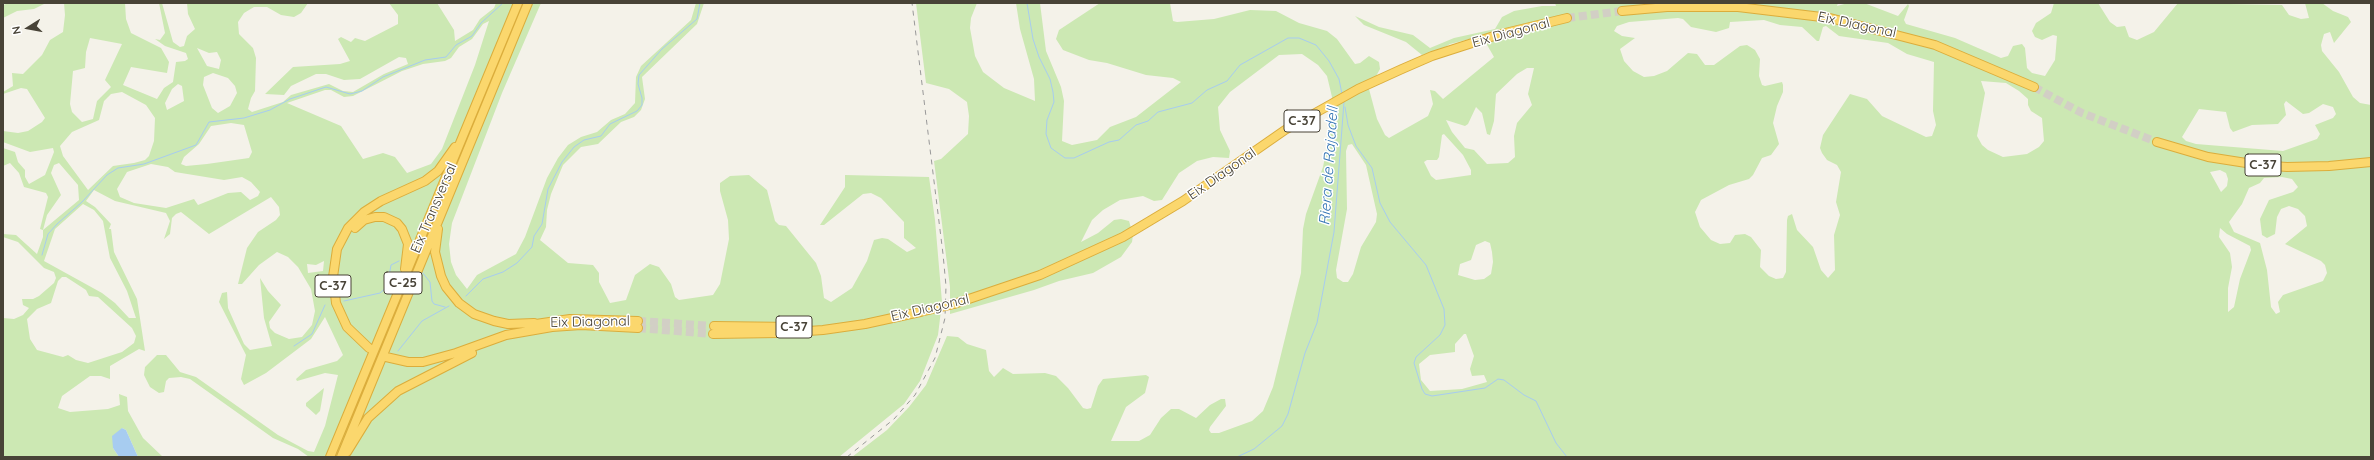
<!DOCTYPE html>
<style>
body{margin:0}
#map{position:relative;width:2374px;height:460px;overflow:hidden;background:#f4f2e9;font-family:Quicksand,sans-serif}
canvas{display:block}
.frame{position:absolute;inset:0;border:4px solid #484337;pointer-events:none}
.north{position:absolute;left:8px;top:8px;width:40px;height:40px;-webkit-text-stroke:3px #fff;paint-order:stroke;rotate:259deg;font-size:11px;font-weight:700;line-height:16px;text-align:center;color:#484337}
.north::after{content:'';display:block;margin:auto;width:14px;height:18px;background:#484337;clip-path:polygon(50% 0,100% 100%,50% 72%,0 100%)}
</style>
<div id="map">
<canvas width="2374" height="460"></canvas>
<div class="frame"></div>
<div class="north">N</div>
</div>
<script>
const ctx = document.querySelector('canvas').getContext('2d');
ctx.lineJoin = 'round';
function fillPath(path, color) { ctx.fillStyle = color; ctx.fill(path, 'evenodd'); }
const poly = rows => new Path2D(rows.map(r => 'M' + r).join(''));
function trace(path, color, width, dash) { ctx.strokeStyle = color; ctx.lineWidth = width; ctx.lineCap = dash ? 'butt' : 'round'; ctx.setLineDash(dash || []); ctx.stroke(path); }
function write(font, color, halo, rows, align = 'center') {
  ctx.font = font + ' Quicksand,sans-serif'; ctx.lineWidth = 3; ctx.setLineDash([]); ctx.textBaseline = 'middle'; ctx.strokeStyle = halo; ctx.fillStyle = color; for (const [text, x, y, turn = 0] of rows) {
    ctx.save(); ctx.translate(x, y); ctx.rotate((+turn || 0) * Math.PI / 180); ctx.textAlign = isNaN(turn) ? turn : align; if (halo) ctx.strokeText(text, 0, 0); ctx.fillText(text, 0, 0); ctx.restore();
  }
}
const green = poly([
 [9,3,46,3,34,9,17,11,3,18,3,5],
 [64,3,125,3,126,19,131,33,161,48,169,62,167,73,131,67,123,85,157,99,164,88,173,82,176,62,185,61,188,59,186,53,165,46,155,39,160,40,165,33,159,3,162,3,173,42,180,47,184,46,187,36,195,29,188,14,187,3,308,3,301,13,294,17,281,15,267,7,254,7,244,13,238,22,239,34,253,48,256,58,255,91,251,98,248,109,252,112,283,102,291,95,329,84,343,91,353,92,384,74,408,64,406,58,399,57,360,79,344,80,326,74,316,74,291,86,284,95,265,94,293,67,340,64,350,61,338,39,341,37,351,42,355,38,365,41,398,24,398,15,389,3,437,3,454,30,455,41,473,30,480,19,494,8,496,3,541,3,502,93,452,223,449,244,451,262,456,275,467,289,477,275,516,254,525,237,547,178,558,158,568,145,581,137,597,132,611,120,625,114,635,103,636,77,641,66,691,20,696,3,704,3,697,24,642,77,645,99,641,110,634,117,621,122,598,144,581,147,563,165,551,194,547,210,546,227,540,240,568,263,593,265,599,273,599,282,610,303,626,300,635,275,650,264,659,267,671,284,675,297,679,300,713,295,720,284,729,239,728,220,720,191,720,183,730,176,749,175,767,190,775,221,779,225,786,226,816,263,821,276,824,298,831,302,852,288,867,261,874,240,882,238,888,239,907,252,916,248,904,238,904,222,881,198,871,193,863,194,824,225,820,225,845,187,845,175,929,177,935,220,942,302,938,335,920,381,904,404,839,457,309,457,298,449,273,438,190,379,181,377,169,378,166,381,164,392,159,393,150,387,144,375,145,367,157,355,166,355,180,372,196,377,278,435,308,451,314,452,325,426,338,375,325,373,297,381,296,379,306,370,337,361,343,355,325,317,311,339,266,373,244,385,241,379,246,355,219,302,222,293,227,292,228,308,244,344,250,350,272,346,264,318,260,278,268,291,281,305,269,322,270,328,275,333,289,339,302,337,312,325,315,311,311,289,298,267,288,257,277,252,259,265,242,284,238,284,247,248,258,232,276,220,280,215,279,207,271,197,209,234,181,212,176,214,172,218,170,234,164,239,170,221,166,213,115,201,94,190,86,201,95,207,111,224,109,229,111,229,114,252,137,299,145,351,139,349,110,366,110,379,101,376,90,376,62,396,58,408,70,412,108,409,120,405,119,394,127,397,128,411,143,438,163,457,138,457,126,430,122,428,113,448,119,457,3,457,3,318,14,319,23,315,29,308,23,305,22,299,33,299,39,296,54,283,56,278,54,272,44,268,18,242,3,237,3,234,16,235,37,254,43,237,43,230,40,229,48,197,46,193,24,187,19,173,10,163,3,166,3,148,15,152,18,162,25,170,25,177,29,184,45,175,54,152,53,148,30,152,3,142,3,131,18,133,28,131,42,122,45,118,27,89,21,88,3,94,3,92,13,86,12,73,23,74,42,55,50,40,63,32,65,15],
 [489,21,475,65,442,149,431,164,407,173,395,157,383,153,363,159,341,126,287,103,325,90,331,90,344,97,353,96,402,71,423,64,445,61,451,58,459,47,472,39,483,24],
 [90,38,122,44,105,80,111,87,97,101,93,119,82,122,72,112,70,104,73,71,85,68,86,52],
 [197,48,209,53,217,52,221,60,219,69,207,66],
 [213,73,228,78,235,86,237,93,230,106,218,113,212,108,203,85,204,77],
 [178,84,182,86,184,101,167,110,165,103,172,89],
 [122,92,146,105,155,118,154,141,149,156,145,160,134,163,113,166,88,190,63,156,60,146,72,132,99,120,104,101,111,94],
 [231,123,244,125,252,152,249,158,207,164,186,166,181,164,184,157,199,144,211,126],
 [59,163,78,185,79,200,43,230,47,215,61,195,51,173,54,165],
 [151,164,168,167,175,172,224,180,242,177,251,182,260,192,258,196,250,200,241,192,228,193,198,205,194,199,166,208,134,203,120,197,117,189,127,172],
 [83,204,94,210,103,221,110,258,127,291,136,318,129,318,115,303,102,293,44,261,55,229],
 [324,261,323,271,308,273,307,264,316,265],
 [62,277,66,277,86,290,89,296,98,297,132,328,136,336,134,343,122,352,88,363,76,360,68,355,63,357,37,350,30,339,27,319,37,309,51,303,58,281],
 [916,3,977,3,971,18,970,28,975,56,983,72,1004,88,1035,101,1034,79,1020,29,1016,3,1040,3,1046,51,1061,87,1064,101,1062,141,1072,145,1097,140,1110,127,1136,117,1181,82,1173,78,1146,75,1107,63,1089,60,1063,50,1056,39,1059,30,1100,3,1170,3,1173,21,1177,22,1214,19,1250,10,1276,11,1299,23,1327,31,1337,39,1355,64,1360,63,1369,56,1379,62,1380,69,1369,89,1377,119,1385,135,1389,138,1428,116,1433,104,1430,90,1435,91,1443,99,1494,57,1482,36,1450,44,1439,51,1422,55,1406,42,1364,25,1355,16,1379,27,1413,35,1430,48,1454,38,1495,29,1502,17,1514,11,1542,6,1556,6,1555,3,1838,3,1837,6,1848,3,1864,3,1898,16,1908,4,1909,6,1904,20,1906,24,1955,38,2001,58,2008,56,2013,46,2022,44,2025,48,2027,68,2032,73,2045,76,2055,60,2057,36,2053,35,2042,40,2035,37,2032,31,2036,23,2051,13,2054,3,2098,3,2110,22,2117,27,2125,26,2129,37,2137,40,2154,32,2178,3,2282,5,2289,15,2301,19,2309,18,2305,3,2322,3,2333,11,2348,17,2351,22,2334,43,2330,32,2324,34,2321,45,2322,51,2339,72,2353,97,2360,103,2371,105,2371,457,852,457,887,430,909,407,926,385,947,336,958,337,967,344,986,350,989,371,994,377,1003,368,1013,374,1045,373,1056,376,1068,388,1083,408,1087,409,1091,408,1098,386,1103,379,1146,375,1149,377,1145,393,1126,407,1111,441,1139,441,1150,435,1161,418,1171,409,1179,409,1196,418,1210,405,1221,399,1225,399,1226,406,1210,427,1209,430,1211,433,1219,433,1252,421,1263,411,1273,387,1301,273,1303,229,1306,214,1323,167,1326,152,1332,97,1327,76,1318,65,1302,54,1279,55,1230,92,1218,107,1220,130,1230,151,1229,158,1213,157,1197,161,1179,173,1162,200,1154,201,1143,196,1120,200,1103,210,1092,220,1081,242,1098,233,1114,220,1121,219,1129,221,1133,235,1132,242,1121,257,1093,273,1059,281,1034,290,950,314,950,287,934,161,941,159,968,134,969,116,967,102,949,89,926,83],
 [1678,18,1683,19,1691,27,1716,32,1729,28,1730,22,1764,20,1780,25,1802,27,1817,41,1819,41,1823,27,1826,26,1839,36,1888,43,1907,54,1934,62,1933,111,1936,125,1932,136,1926,137,1882,116,1867,99,1850,94,1823,135,1820,148,1822,153,1827,160,1837,165,1841,172,1836,202,1840,215,1834,235,1835,270,1828,278,1821,270,1813,247,1797,230,1792,214,1788,216,1787,220,1786,272,1783,278,1776,279,1769,276,1760,267,1761,250,1751,237,1745,234,1735,235,1730,243,1720,244,1711,240,1700,227,1695,212,1701,200,1729,185,1749,179,1753,175,1762,158,1771,155,1779,144,1773,123,1777,106,1783,92,1783,85,1782,82,1765,86,1762,85,1759,76,1760,59,1755,50,1747,45,1740,46,1714,65,1705,65,1697,54,1688,53,1667,71,1654,76,1644,77,1633,71,1624,61,1620,49,1635,38,1622,36,1614,31,1617,26,1629,22],
 [1527,68,1534,68,1528,94,1532,105,1517,123,1514,136,1515,157,1508,163,1487,164,1474,150,1465,148,1452,132,1446,120,1465,126,1468,124,1476,107,1482,113,1487,134,1490,135,1494,121,1496,94,1517,74],
 [1981,81,2006,83,2019,91,2028,99,2028,105,2031,111,2042,118,2044,141,2039,147,2027,154,2003,157,1988,150,1982,145,1977,136,1985,93],
 [2286,101,2303,114,2309,113,2323,104,2333,107,2336,114,2333,118,2315,125,2320,134,2317,139,2283,151,2196,144,2186,141,2182,137,2199,109,2226,112,2230,128,2233,132,2252,125,2278,124,2286,115,2284,104],
 [1444,134,1463,155,1471,170,1471,175,1436,180,1431,176,1424,162,1427,160,1437,160,1439,157,1442,135],
 [1352,144,1366,165,1377,214,1376,222,1361,247,1353,274,1348,282,1343,282,1337,278,1336,270,1347,209,1346,151,1348,145],
 [2220,170,2226,173,2228,179,2227,186,2221,192,2210,172],
 [2282,177,2292,179,2298,187,2293,192,2269,200,2260,219,2262,235,2267,238,2275,234,2277,217,2281,209,2289,206,2298,209,2305,216,2307,226,2285,244,2321,261,2325,265,2327,273,2323,281,2283,295,2278,302,2280,312,2276,314,2271,307,2267,270,2260,243,2234,232,2229,222,2242,204,2249,188,2260,183,2264,178],
 [2220,228,2227,234,2250,246,2251,250,2240,279,2234,307,2228,312,2228,288,2232,267,2230,253,2219,237],
 [1485,241,1490,243,1492,252,1493,262,1491,274,1484,279,1475,280,1458,275,1460,264,1471,260,1476,245],
 [1464,334,1466,334,1474,356,1470,369,1472,376,1484,375,1487,382,1462,389,1430,391,1421,380,1419,364,1430,355,1455,352,1455,344],
 [324,388,320,411,316,415,306,406,306,403]
]);
const water = poly([
 [122,428,126,430,138,457,119,457,113,448,112,436]
]);
const stream = poly([
 [1027,3,1033,39,1039,57,1050,79,1053,92,1054,102,1047,120,1046,134,1051,148,1065,158,1074,158,1109,142,1119,140,1136,125,1148,121,1158,112,1192,103,1207,90,1227,81,1240,65,1288,38,1299,38,1316,45,1329,61,1339,79,1342,94],
 [1345,107,1348,125,1356,146,1372,168,1380,203,1390,222,1426,265,1444,309,1445,325,1440,335,1416,357,1414,363,1422,389,1425,394,1432,396,1485,388,1498,379,1504,380,1524,395,1536,401,1556,443,1567,457],
 [42,255,48,234,57,224,82,202,107,175,118,168,144,164,196,145,209,122,244,118,270,110,290,99,326,87,350,94,362,91,383,77,425,60,446,57,456,45,472,36,481,23,503,3],
 [422,272,430,282,432,301,434,304,445,307],
 [466,296,483,279,503,272,517,263,532,247,534,236,542,224,548,189,562,162,574,147,584,140,601,136,610,124,637,111,642,105,642,98,638,84,639,75,662,49,697,19,700,3],
 [344,301,380,293,387,287,391,265,399,261],
 [294,346,312,334,325,305],
 [398,351,422,321,449,306],
 [1237,457,1254,449,1282,426,1288,414,1305,353,1317,323,1334,232,1344,102]
]);
const highwayTunnel = poly([
 [1567,18,1622,11],
 [2034,87,2082,113,2157,142],
 [638,321,714,326],
 [638,328,713,334]
]);
const highway = poly([
 [1622,11,1667,7,1738,7,1830,18,1935,45,2034,87],
 [2157,142,2208,157,2259,165,2287,167,2329,166,2371,162],
 [355,228,364,220,375,217,384,217,397,223,402,229,408,244,405,269],
 [438,229,435,252,441,276,446,287,459,303,474,314,494,321,508,324,534,323],
 [954,304,1040,275,1123,237,1183,201,1285,130,1358,89,1402,69,1432,56,1497,35,1567,18],
 [529,325,570,319,638,321],
 [714,326,795,327],
 [713,334,779,333,823,330,865,324,920,312],
 [369,348,347,327,336,303,333,277,337,249,348,228,364,212,381,201,425,181,438,171,455,147],
 [386,357,408,362,423,362,456,353,506,335,552,327,581,325,638,328],
 [347,452,368,418,398,391,472,353],
 [330,457,518,3],
 [341,457,528,3]
]);
const rail = poly([
 [847,457,894,419,915,395,935,358,945,318,946,286,943,254,912,3]
]);
const highwayBridge = poly([
 [920,312,954,304]
]);
const shields = [
 [1302,121,36],
 [2263,165,36],
 [403,283,38],
 [333,286,36],
 [794,327,36]
];
const shieldNames = [
 ["C-37",1302,121],
 ["C-37",2263,165],
 ["C-25",403,283],
 ["C-37",333,286],
 ["C-37",794,327]
];
const streetNames = [
 ["Eix Diagonal",1857,25,12],
 ["Eix Diagonal",1511,33,-15],
 ["Eix Diagonal",1222,174,-35],
 ["Eix Transversal",434,208,-67],
 ["Eix Diagonal",930,308,-13],
 ["Eix Diagonal",590,322,-1]
];
const waterNames = [
 ["Riera de Rajadell",1329,166,-86]
];
fillPath(green, '#cce8b3');
fillPath(water, '#a7ccf0');
trace(stream, '#a7ccf0', 1);
trace(highwayTunnel, '#d2cfc5', 8, [8, 4]);
trace(highway, '#dbad3c', 10);
trace(highway, '#fbd76d', 8);
trace(rail, '#989898', 1, [5, 5]);
trace(highwayBridge, '#dbad3c', 10, []);
trace(highwayBridge, '#fbd76d', 8);
for (const [x, y, w] of shields) { const box = new Path2D(); box.roundRect(x - w / 2, y - 11, w, 22, 3); ctx.fillStyle = '#fff'; ctx.fill(box); trace(box, '#484337', 1); }
write('bold 13px', '#484337', null, shieldNames);
write('14px', '#484337', '#fff', streetNames);
write('italic 15px', '#3173b3', '#fff', waterNames);
</script>
